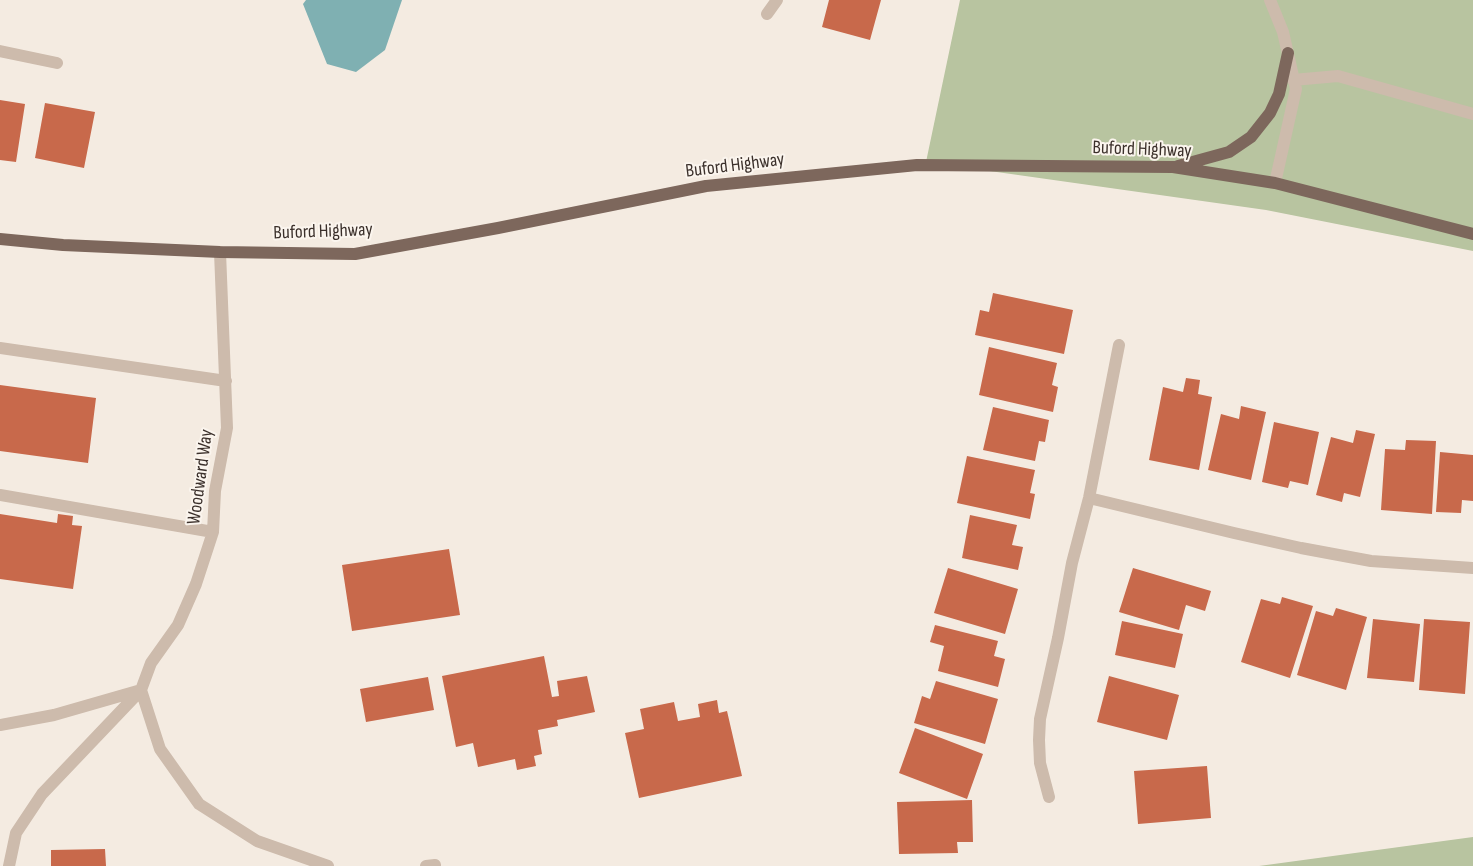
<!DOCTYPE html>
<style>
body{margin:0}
canvas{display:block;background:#f4ebe1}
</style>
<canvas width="1473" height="866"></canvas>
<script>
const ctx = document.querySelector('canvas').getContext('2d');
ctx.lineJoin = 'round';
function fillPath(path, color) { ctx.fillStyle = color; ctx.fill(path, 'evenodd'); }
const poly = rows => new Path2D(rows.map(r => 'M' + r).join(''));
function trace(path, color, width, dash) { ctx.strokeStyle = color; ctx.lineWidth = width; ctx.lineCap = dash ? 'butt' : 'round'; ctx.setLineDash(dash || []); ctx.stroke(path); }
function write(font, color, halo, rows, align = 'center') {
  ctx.font = font + ' "Sofia Sans Condensed",sans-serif'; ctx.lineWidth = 4; ctx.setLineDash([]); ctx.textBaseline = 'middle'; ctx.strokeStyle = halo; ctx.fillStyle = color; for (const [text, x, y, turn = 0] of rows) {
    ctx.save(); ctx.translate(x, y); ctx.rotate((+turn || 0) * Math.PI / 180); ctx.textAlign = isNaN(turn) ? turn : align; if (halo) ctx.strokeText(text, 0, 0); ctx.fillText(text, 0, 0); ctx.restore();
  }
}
const green = poly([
 [960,0,1473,0,1473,251,1266,210,926,162],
 [1473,837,1473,866,1259,866]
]);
const water = poly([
 [306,0,402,0,385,50,356,72,327,64,303,4]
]);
const building = poly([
 [829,0,881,0,870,40,822,27],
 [0,100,25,104,16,162,0,160],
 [45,103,95,112,84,168,35,158],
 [993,293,1073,310,1064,354,975,335,980,310,989,312],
 [989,347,1057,363,1052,385,1058,387,1053,412,979,395],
 [1186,378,1200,380,1198,394,1212,397,1199,470,1149,460,1163,387,1183,392],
 [0,385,96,398,88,463,0,451],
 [1241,406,1266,412,1251,480,1208,470,1221,414,1239,419],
 [993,407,1049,420,1045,442,1039,441,1035,461,983,450],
 [1274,422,1319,432,1308,485,1290,481,1288,488,1262,482],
 [1356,430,1375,434,1360,497,1344,493,1342,502,1316,495,1331,437,1353,443],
 [1406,440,1436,441,1432,514,1381,510,1385,449,1405,450],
 [1440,452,1473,455,1473,501,1462,500,1461,513,1436,512],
 [967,456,1035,470,1030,493,1035,494,1030,519,957,503],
 [0,514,57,523,58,514,73,516,72,525,82,526,73,589,0,579],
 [970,515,1017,525,1012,545,1023,547,1018,570,962,558],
 [449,549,460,615,352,631,342,565],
 [948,568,1018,589,1005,634,934,613],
 [1133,568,1211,591,1205,611,1186,605,1179,630,1119,612],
 [1282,597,1313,606,1290,678,1241,662,1261,599,1280,604],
 [1336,608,1367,617,1346,690,1297,675,1316,611,1333,616],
 [1373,619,1420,624,1414,682,1367,678],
 [1424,619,1470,622,1465,694,1419,690],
 [1122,621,1183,634,1175,668,1115,655],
 [935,625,998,641,994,656,1005,659,998,687,938,671,944,646,930,642],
 [544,656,552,697,559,696,557,681,587,676,595,712,557,720,558,726,538,730,542,754,534,756,536,766,517,770,515,759,478,767,473,743,456,747,442,676],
 [1109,676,1179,695,1167,740,1097,722],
 [428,677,434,710,366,722,360,689],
 [936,681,998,699,985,744,914,723,922,696,930,699],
 [717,700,719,713,727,711,742,776,639,798,625,733,644,729,640,709,674,702,678,721,700,717,698,704],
 [915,728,983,754,967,799,899,773],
 [1207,766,1211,818,1138,824,1134,771],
 [972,800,973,842,957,842,958,853,899,854,897,802],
 [105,849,106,866,51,866,51,850]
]);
const minor = poly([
 [1270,0,1283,32,1296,89,1275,183],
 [767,14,777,0],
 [0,51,57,63],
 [1293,80,1338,76,1473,114],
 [0,348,226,381],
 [0,495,213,532],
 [1089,498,1234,533,1301,548,1371,561,1473,568],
 [141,690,160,749,199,804,257,841,328,866],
 [0,725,54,715,141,690],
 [1049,797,1040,763,1039,740,1040,719,1058,638,1072,563,1089,498,1119,345],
 [9,866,16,833,42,794,141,690,151,663,178,625,196,584,213,532,215,491,227,428,220,252],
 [426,866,435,865]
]);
const major = poly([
 [1178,166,1229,152,1251,137,1270,113,1279,94,1288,53],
 [0,239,63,245,220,252,355,254,498,228,706,186,917,165,1173,167,1275,183,1473,234]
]);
const streetNames = [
 ["Buford Highway",1142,150,2],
 ["Buford Highway",735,166,-7],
 ["Buford Highway",323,232,-2],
 ["Woodward Way",201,477,-82]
];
fillPath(green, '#b8c4a0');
fillPath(water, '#7fb0b2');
fillPath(building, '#c8694b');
trace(minor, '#cdbbac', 12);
trace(major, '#7d675c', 12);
write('19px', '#3b302b', '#fbf5ee', streetNames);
</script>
